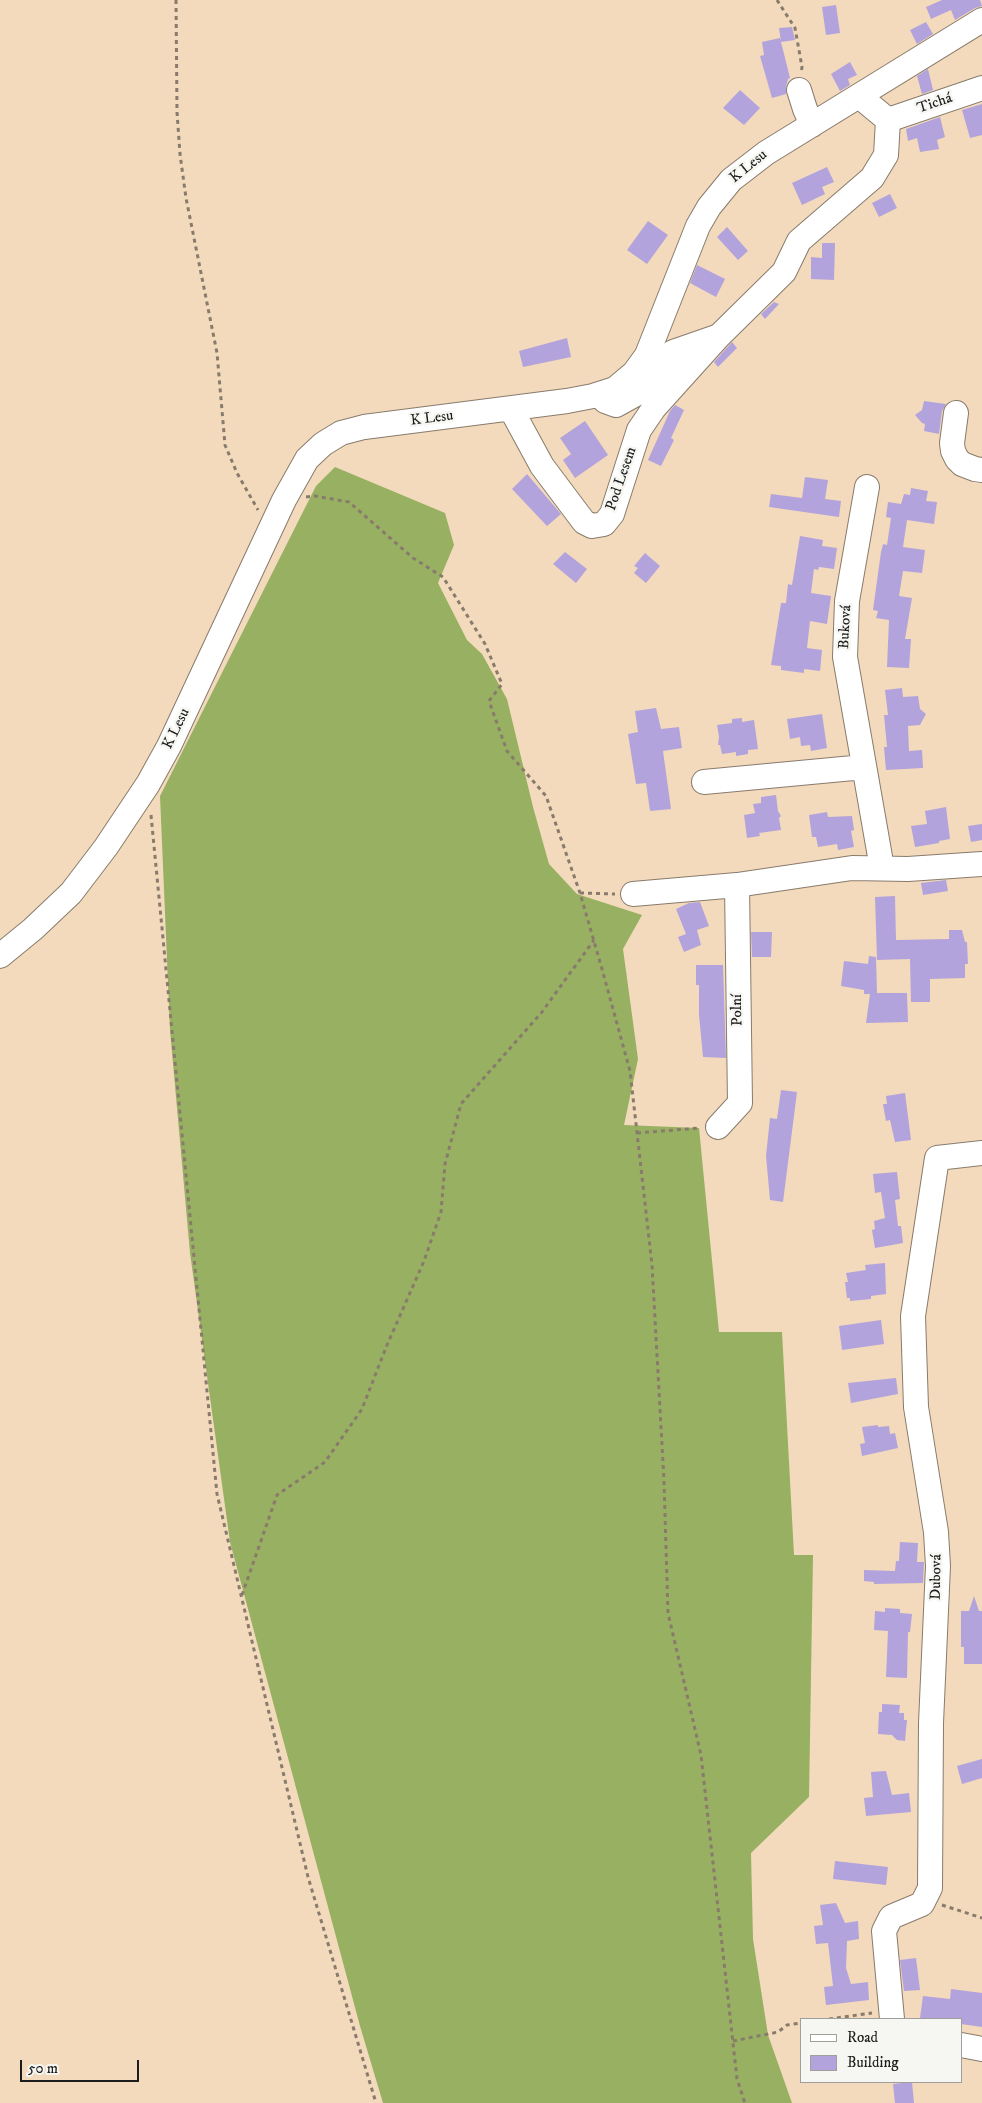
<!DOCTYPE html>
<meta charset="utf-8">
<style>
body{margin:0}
#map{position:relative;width:982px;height:2103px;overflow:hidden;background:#f3dabc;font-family:"IM FELL DW Pica",serif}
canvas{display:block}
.legend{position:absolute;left:800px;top:2018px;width:162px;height:65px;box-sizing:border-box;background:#f6f6f2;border:1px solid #9f9f9c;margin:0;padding:6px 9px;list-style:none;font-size:15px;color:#1c1c1c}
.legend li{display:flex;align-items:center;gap:10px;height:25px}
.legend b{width:25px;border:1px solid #9f9f9c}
.scale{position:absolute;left:20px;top:2060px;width:119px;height:22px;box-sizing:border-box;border:2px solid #1c1c1c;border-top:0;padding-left:6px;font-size:15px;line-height:18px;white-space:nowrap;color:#1c1c1c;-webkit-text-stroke:4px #f6f6f2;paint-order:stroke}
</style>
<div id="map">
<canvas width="982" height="2103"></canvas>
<ul class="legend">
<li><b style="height:6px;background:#fff"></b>Road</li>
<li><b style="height:14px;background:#b2a3dc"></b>Building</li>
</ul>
<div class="scale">50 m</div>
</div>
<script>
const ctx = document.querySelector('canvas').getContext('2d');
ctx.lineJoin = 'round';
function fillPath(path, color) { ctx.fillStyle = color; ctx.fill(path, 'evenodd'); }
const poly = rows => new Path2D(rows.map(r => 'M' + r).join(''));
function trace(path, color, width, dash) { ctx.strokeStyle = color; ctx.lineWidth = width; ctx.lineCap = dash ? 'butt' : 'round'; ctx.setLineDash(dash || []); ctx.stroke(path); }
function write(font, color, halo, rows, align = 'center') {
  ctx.font = font + ' "IM FELL DW Pica",serif'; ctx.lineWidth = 5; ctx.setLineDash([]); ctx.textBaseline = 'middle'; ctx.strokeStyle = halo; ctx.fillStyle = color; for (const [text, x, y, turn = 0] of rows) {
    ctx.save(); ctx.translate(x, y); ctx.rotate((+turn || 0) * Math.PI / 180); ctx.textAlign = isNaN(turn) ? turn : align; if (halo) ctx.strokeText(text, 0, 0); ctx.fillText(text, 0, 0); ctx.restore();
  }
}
const forest = poly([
 [335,467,445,513,454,545,438,583,467,640,482,654,507,699,533,807,549,864,577,894,642,915,623,949,638,1059,624,1125,699,1128,719,1332,782,1332,794,1555,813,1555,809,1797,751,1853,753,1939,768,2035,792,2103,383,2103,360,2026,230,1542,190,1253,170,1030,160,796,316,486]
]);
const building = poly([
 [942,0,980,0,982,6,975,8,955,20,951,10,931,19,926,7],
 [836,5,840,33,826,35,822,7],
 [926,22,933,34,917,44,910,30],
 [792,27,795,40,781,42,779,28],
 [780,38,790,78,788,79,786,87,786,94,772,98,760,56,764,55,762,42],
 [850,62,857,75,848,79,850,85,840,91,831,74],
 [928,69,933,90,922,94,917,76],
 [740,90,760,108,744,125,723,108],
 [982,104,982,135,970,138,962,110],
 [940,117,945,137,937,140,939,149,920,152,917,138,908,141,906,129],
 [827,167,834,182,822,187,825,194,802,205,792,183],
 [890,194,897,208,879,217,872,203],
 [648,221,668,235,647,264,627,250],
 [727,227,748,251,738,260,717,237],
 [822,243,835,243,834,280,811,279,811,257,822,258],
 [697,265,725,279,716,297,690,283],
 [774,302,779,304,765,319,761,314],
 [567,338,571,357,523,367,519,351],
 [732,342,737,348,718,367,714,362],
 [924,401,946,404,942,411,939,434,924,431,925,424,922,423,915,415,922,410],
 [675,405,684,410,671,438,674,440,661,466,648,460,670,411],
 [585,421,608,455,575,478,563,460,571,454,560,438],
 [527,474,561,514,547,526,512,489],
 [805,477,828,480,825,499,841,501,839,517,769,507,771,494,802,498],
 [911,488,928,491,926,501,937,502,934,524,907,520,903,547,925,550,922,573,903,571,899,596,912,598,905,639,911,639,909,668,887,667,889,620,876,618,878,611,873,610,881,552,883,544,887,545,891,518,886,517,888,502,901,504,904,494,910,495],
 [800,536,823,540,822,546,837,548,834,569,819,567,818,570,814,569,811,593,831,596,827,624,810,621,807,648,822,650,820,671,804,669,804,673,781,670,781,666,771,665,781,603,786,603,788,584,792,585],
 [565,552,587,569,576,583,553,564],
 [645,553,660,566,646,583,634,573,638,568,634,566],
 [902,688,903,697,918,696,920,709,926,714,920,725,908,726,909,751,922,750,923,768,886,770,884,747,887,747,884,715,888,715,885,690],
 [656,708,661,729,679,727,682,748,663,751,671,809,650,811,646,783,636,784,628,734,638,732,635,711],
 [822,714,827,748,811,751,810,745,801,746,800,737,790,739,787,719],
 [742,718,742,722,754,720,758,749,748,750,748,754,736,756,736,752,722,754,720,745,718,745,719,737,717,725,732,723,732,719],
 [776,795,778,811,781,816,779,818,781,830,759,833,760,836,747,838,744,815,755,813,753,804,761,803,761,797],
 [946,807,950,839,939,841,939,843,915,847,911,826,927,824,925,811],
 [827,812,828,817,852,816,854,830,851,831,854,847,838,850,837,844,818,847,816,837,812,837,809,815],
 [982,824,982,840,971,842,968,826],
 [946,880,948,891,923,895,921,883],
 [895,896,896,940,949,939,949,930,962,930,965,942,967,942,968,964,965,964,965,978,930,979,930,1002,911,1002,910,959,877,960,875,897],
 [700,902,709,926,697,930,701,945,684,952,678,937,686,934,676,909,689,903],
 [751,932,772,932,771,957,752,957],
 [869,956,876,957,877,993,907,993,908,1022,866,1023,870,994,864,994,864,990,841,986,844,961,868,964],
 [696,965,723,965,726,1058,703,1057,699,1015,699,985,696,985],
 [781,1090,797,1092,783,1202,770,1200,766,1156,770,1118,777,1119],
 [905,1093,911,1140,895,1142,890,1120,886,1121,883,1104,887,1104,886,1096],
 [897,1172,900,1199,895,1200,898,1226,901,1226,903,1243,875,1248,872,1230,875,1229,874,1221,885,1218,881,1192,875,1193,873,1174],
 [885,1263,886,1294,871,1296,871,1299,850,1301,850,1298,847,1298,845,1282,848,1282,846,1273,866,1270,865,1265],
 [881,1320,884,1344,842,1350,839,1326],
 [896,1378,898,1394,851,1403,848,1383],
 [878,1425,878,1427,889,1426,890,1434,895,1433,898,1448,862,1456,860,1444,865,1443,862,1427],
 [900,1542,918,1543,917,1562,924,1562,923,1583,874,1584,874,1582,864,1581,864,1570,895,1571,896,1561,899,1561],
 [974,1596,979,1611,982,1611,982,1664,964,1664,964,1647,961,1647,961,1611,969,1611],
 [885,1608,900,1609,900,1613,912,1614,910,1632,908,1632,907,1678,886,1677,888,1631,874,1630,875,1611,885,1612],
 [882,1704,900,1705,899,1713,904,1713,904,1720,907,1720,905,1741,897,1740,892,1735,878,1734,879,1712,882,1712],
 [982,1759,982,1778,962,1784,957,1766],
 [886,1771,892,1795,909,1793,911,1812,866,1816,864,1798,873,1797,871,1772],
 [835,1861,888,1867,886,1885,833,1879],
 [836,1903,845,1923,858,1921,859,1939,847,1941,846,1968,851,1984,868,1982,869,2000,826,2005,824,1987,833,1986,828,1943,816,1944,814,1926,823,1925,820,1905],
 [916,1958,920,1990,904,1991,900,1960],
 [951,1989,982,1993,982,2027,961,2024,961,2019,920,2018,923,1996,950,1999],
 [912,2082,914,2103,895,2103,893,2084]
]);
const path = poly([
 [176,0,177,112,180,154,186,198,217,353,225,445,237,473,258,510],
 [777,0,795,28,802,67,801,73],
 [306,497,315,496,349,502,413,558,443,577,485,644,502,684,489,701,507,751,546,796,580,893,602,969,630,1071,652,1265,664,1481,668,1613,701,1755,737,2079,745,2103],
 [151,815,217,1494,308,1877,376,2103],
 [580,893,615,894],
 [637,1133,700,1128],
 [242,1595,277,1495,325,1462,362,1409,387,1345,424,1261,441,1212,445,1164,461,1104,542,1012,594,940],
 [942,1905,982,1918],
 [829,2019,872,2013],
 [733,2041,778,2032,787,2025,801,2023]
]);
const minor = poly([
 [799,90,805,109,812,125],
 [888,120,982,88],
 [605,401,616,405,645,389,673,352,719,336,784,272,799,241,872,178,886,155,888,120,859,96],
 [511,409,542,466,584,522,592,526,604,524,612,514,639,430,654,408,718,337],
 [956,413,952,443,953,451,957,459,962,464,975,469,982,470],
 [867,487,847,601,845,657,882,868],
 [704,782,864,767],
 [633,894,737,885,852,868,908,869,982,864],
 [0,956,33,929,71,893,106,847,148,784,169,746,284,500,307,459,323,444,341,433,364,427,567,401,593,396,615,389,634,373,647,355,698,226,709,207,731,180,766,153,982,20],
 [718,1127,740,1103,737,885],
 [892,2019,884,1931,891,1917,922,1904,930,1888,931,1723,938,1566,936,1532,916,1407,913,1316,937,1158,982,1153],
 [961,2045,982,2049]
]);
const streetNames = [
 ["Tichá",935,104,-19],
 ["K Lesu",749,167,-39],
 ["K Lesu",432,419,-7],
 ["Pod Lesem",622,479,-71],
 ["Buková",846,627,-87],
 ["K Lesu",177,729,-64],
 ["Polní",738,1010,-91],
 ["Dubová",937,1577,-89]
];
fillPath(forest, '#98b061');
fillPath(building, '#b2a3dc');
trace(minor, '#887b6c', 26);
trace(path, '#887b6c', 3, [4, 4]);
trace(minor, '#fff', 24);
write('15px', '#1c1c1c', '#f6f6f2', streetNames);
</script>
